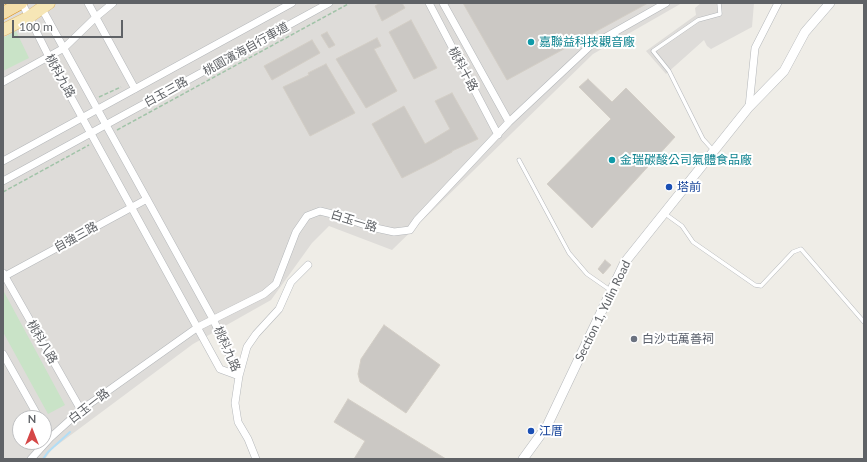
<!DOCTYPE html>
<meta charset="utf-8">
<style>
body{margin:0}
#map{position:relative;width:867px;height:462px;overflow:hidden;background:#efede7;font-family:Lato,sans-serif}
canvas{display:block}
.frame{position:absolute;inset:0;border:4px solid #5f6266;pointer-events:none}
.north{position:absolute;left:12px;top:410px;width:40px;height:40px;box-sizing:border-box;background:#fff;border:1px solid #bfc0c2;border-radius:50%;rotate:0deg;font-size:11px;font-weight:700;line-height:16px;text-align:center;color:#5f6266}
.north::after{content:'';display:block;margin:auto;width:14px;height:18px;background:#d54747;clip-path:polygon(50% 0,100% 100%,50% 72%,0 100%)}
.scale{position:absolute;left:12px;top:20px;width:111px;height:18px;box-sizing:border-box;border:2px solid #5f6266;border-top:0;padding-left:5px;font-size:12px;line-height:14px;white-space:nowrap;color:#5f6266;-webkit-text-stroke:3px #fff;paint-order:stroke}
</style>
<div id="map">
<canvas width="867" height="462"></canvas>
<div class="frame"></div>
<div class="north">N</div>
<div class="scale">100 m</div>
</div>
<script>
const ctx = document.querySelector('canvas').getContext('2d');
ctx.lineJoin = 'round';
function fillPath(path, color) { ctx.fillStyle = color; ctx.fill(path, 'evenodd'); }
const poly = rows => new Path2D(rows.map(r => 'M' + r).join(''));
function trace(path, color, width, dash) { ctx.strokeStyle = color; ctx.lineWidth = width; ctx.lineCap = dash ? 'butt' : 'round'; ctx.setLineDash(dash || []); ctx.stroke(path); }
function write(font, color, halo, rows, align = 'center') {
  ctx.font = font + ' Lato,"Noto Sans TC",sans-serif'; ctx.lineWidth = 4; ctx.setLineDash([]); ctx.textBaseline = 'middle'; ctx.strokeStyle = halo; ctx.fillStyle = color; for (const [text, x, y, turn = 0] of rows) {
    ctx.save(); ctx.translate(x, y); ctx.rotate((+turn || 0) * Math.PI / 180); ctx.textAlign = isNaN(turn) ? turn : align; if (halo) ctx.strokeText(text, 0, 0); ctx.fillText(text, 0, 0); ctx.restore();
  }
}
const industrial = poly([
 [3,3,682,3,593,54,392,250,329,226,312,243,271,300,193,344,52,449,45,459,3,459],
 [20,418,44,418,44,442,20,442],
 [701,3,754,3,752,27,711,49,707,46,704,40,666,74,646,51,696,15,695,8]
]);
const green = poly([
 [16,31,29,58,3,71,3,38],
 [3,290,65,405,48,414,3,332]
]);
const stream = poly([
 [43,459,48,452,70,432]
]);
const building = poly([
 [380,3,402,3,405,8,382,21,375,6,380,3],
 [463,3,648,3,507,80,463,3],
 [411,20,437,68,414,79,389,32,411,20],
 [327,32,335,45,329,48,321,35,327,32],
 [377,38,381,46,374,49,397,91,366,108,336,59,377,38],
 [312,40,320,53,272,80,264,66,312,40],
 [326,64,355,113,310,136,283,87,309,75,308,73,326,64],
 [588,79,612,102,626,88,675,137,592,228,547,184,611,119,579,87,588,79],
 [452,93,478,139,452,151,452,152,434,162,402,178,372,124,404,106,425,144,450,129,435,101,452,93],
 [605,260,611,265,603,274,598,269,605,260],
 [384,325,440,365,406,413,360,382,358,374,361,359,384,325],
 [348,399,446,459,354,459,365,441,334,422,348,399]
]);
const path = poly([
 [99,97,121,87],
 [117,130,350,3],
 [3,192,89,145]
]);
const service = poly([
 [713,150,703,139,669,71,653,51,698,20,720,14,719,3],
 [519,160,569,253,587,274,610,290],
 [664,213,682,226,693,242,755,285,761,286,793,252,801,249,864,322]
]);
const minor = poly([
 [22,3,49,57,220,369,239,376],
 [88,3,135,89],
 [429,3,498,135],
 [443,3,509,122],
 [41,7,213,319,239,376],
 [3,82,64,48,96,17,113,3],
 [749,107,755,48,778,3],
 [3,161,292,3],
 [3,181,329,3],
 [3,273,81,410],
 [5,276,147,199],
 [3,354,39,418],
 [44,428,50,438],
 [31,459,50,438,81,410,143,366,198,327,264,294,276,284,296,232,307,216,320,211,336,215,371,227,394,232,410,230,417,220,509,122,590,46,666,3],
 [256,459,248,439,238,422,235,403,239,376,247,347,256,334,279,309,291,282,308,265]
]);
const tertiary = poly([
 [523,459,547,426,625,262,749,107,784,71,805,32,830,3]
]);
const primary = poly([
 [3,30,29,17,49,3]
]);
const trunk = poly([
 [3,13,21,3]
]);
const markers = [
 [531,42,4,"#0f9aa8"],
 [612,160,4,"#0f9aa8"],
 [669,187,4,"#1a4fb4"],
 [634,339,4,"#6b7280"],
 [531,431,4,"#1a4fb4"]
];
const cultureNames = [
 ["嘉聯益科技觀音廠",539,42],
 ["金瑞碳酸公司氣體食品廠",620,160]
];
const streetNames = [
 ["桃園濱海自行車道",246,49,-29],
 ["桃科十路",463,69,62],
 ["桃科九路",60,76,61],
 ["白玉三路",166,92,-29],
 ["白玉一路",354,221,17],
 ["自強三路",76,237,-29],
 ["Section 1, Yulin Road",603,311,-64],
 ["桃科八路",42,342,60],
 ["桃科九路",227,349,66],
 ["白玉一路",89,406,-38]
];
const transitNames = [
 ["塔前",677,187],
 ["江厝",539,431]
];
const worshipNames = [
 ["白沙屯萬善祠",642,339]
];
fillPath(industrial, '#dedcd9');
fillPath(green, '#c9e3c7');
trace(stream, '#b1ddf5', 2);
fillPath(building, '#cbc8c4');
trace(building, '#d3cec6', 1);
trace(service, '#b4b7ba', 4.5);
trace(minor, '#b4b7ba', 8);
trace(tertiary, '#b4b7ba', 10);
trace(primary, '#e1b86e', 13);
trace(trunk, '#db901c', 13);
trace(path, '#a1c3a8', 1.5, [4, 2]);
trace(service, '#fff', 3.5);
trace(minor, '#fff', 7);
trace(tertiary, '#fff', 9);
trace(primary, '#f6e6b6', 12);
trace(trunk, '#f4deaa', 12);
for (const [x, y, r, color] of markers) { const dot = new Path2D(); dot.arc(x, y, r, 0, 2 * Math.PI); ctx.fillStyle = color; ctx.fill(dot); trace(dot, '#fff', 1.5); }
write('12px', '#0d838f', '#fff', cultureNames, 'left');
write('12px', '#5f6266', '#fff', streetNames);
write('12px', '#164399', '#fff', transitNames, 'left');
write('12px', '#5b616d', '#fff', worshipNames, 'left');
</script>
